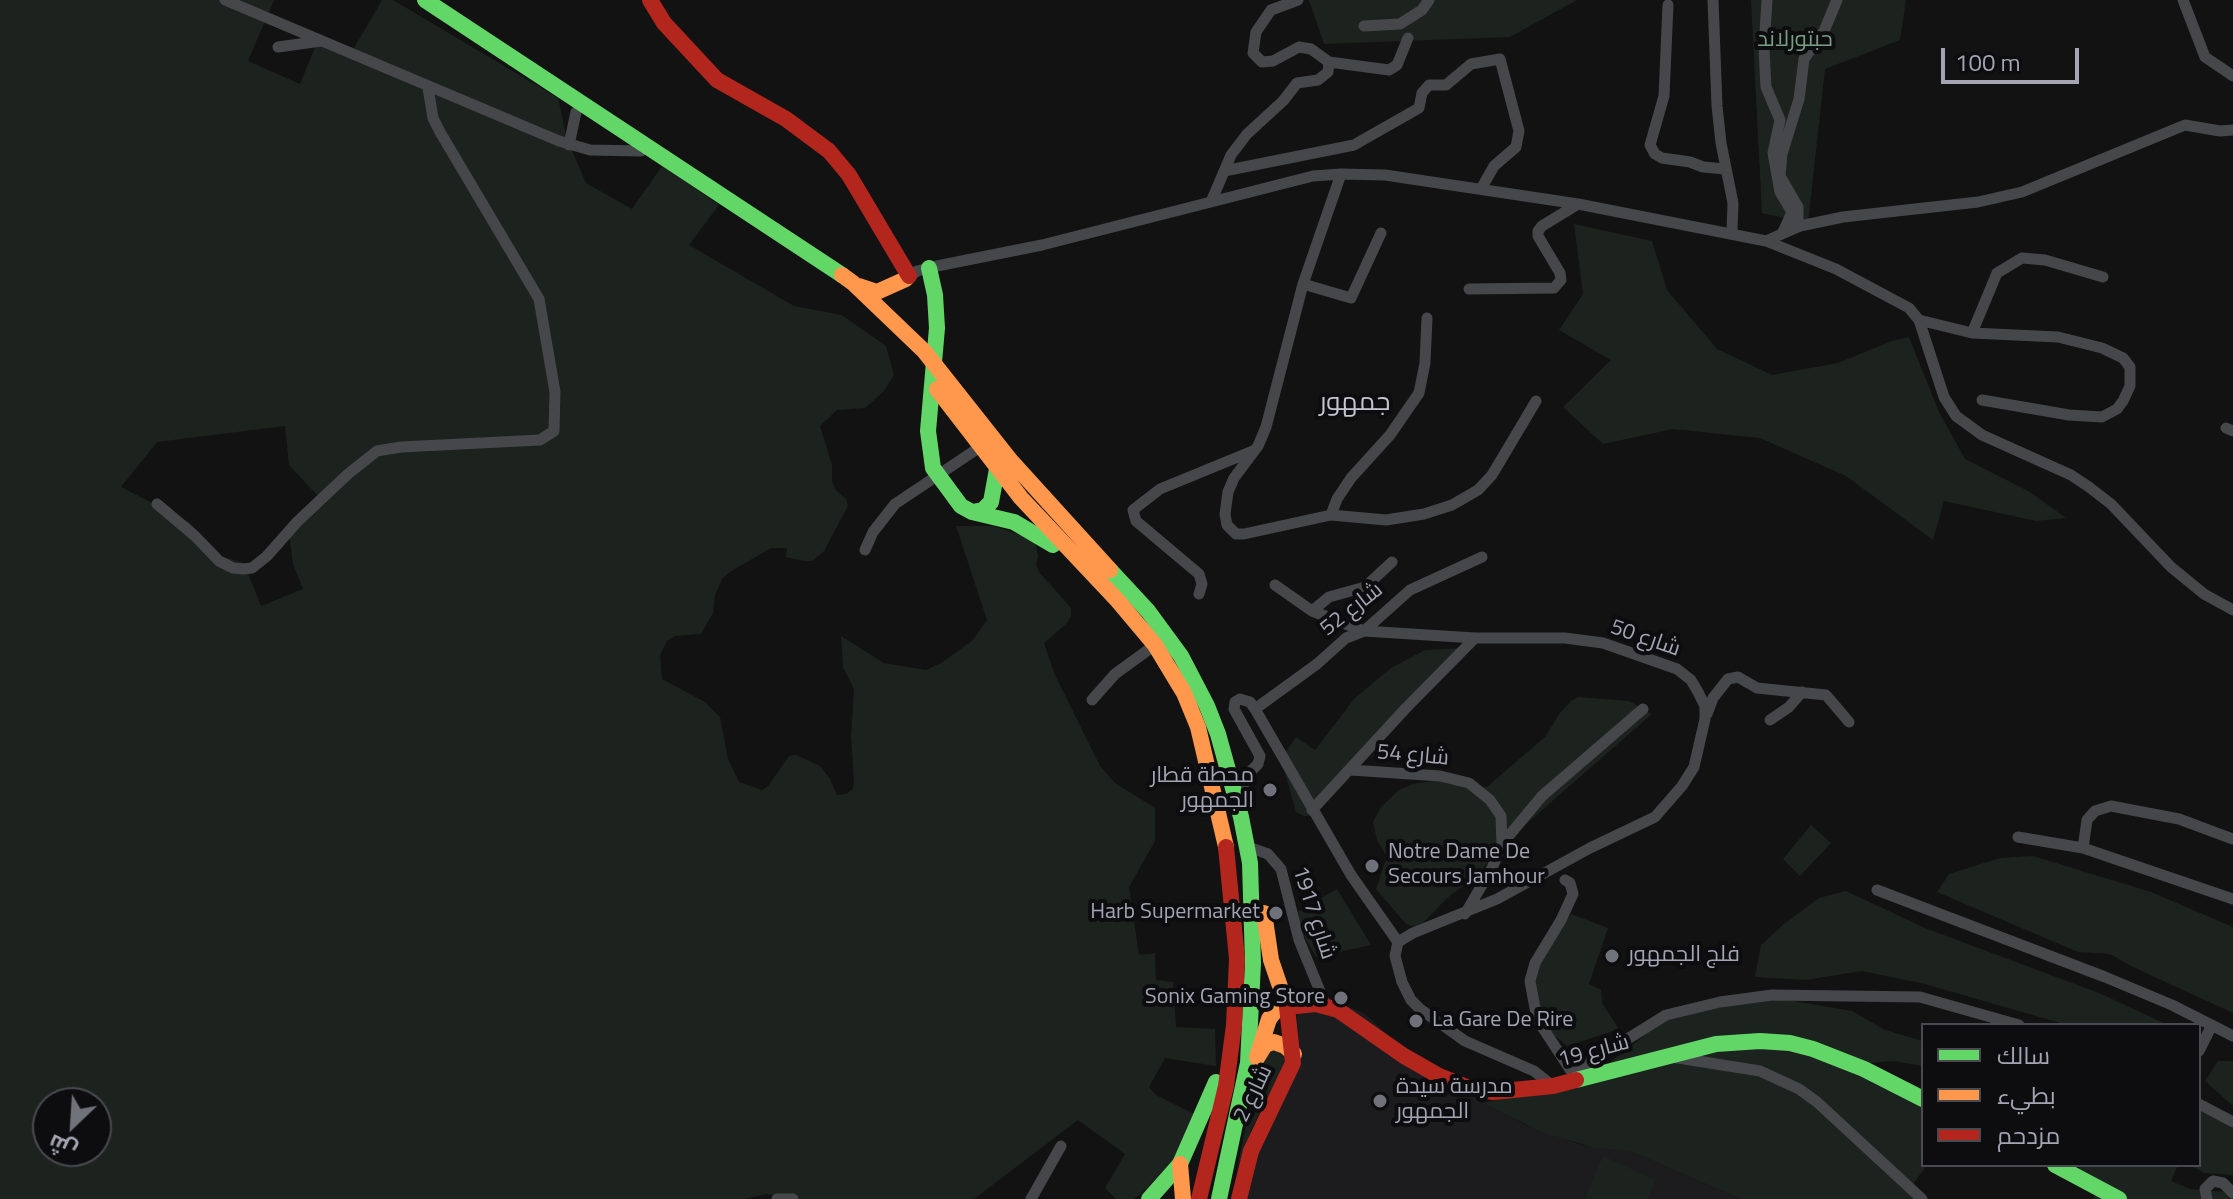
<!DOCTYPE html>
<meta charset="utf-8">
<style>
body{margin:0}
#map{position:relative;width:2233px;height:1199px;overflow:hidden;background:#121212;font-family:"Titillium Web",Cairo,sans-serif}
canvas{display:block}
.legend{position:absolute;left:1921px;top:1023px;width:280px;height:144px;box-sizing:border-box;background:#0d0c0e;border:2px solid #494950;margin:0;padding:10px 14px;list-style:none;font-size:24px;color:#a3a5b4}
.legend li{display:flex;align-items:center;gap:16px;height:40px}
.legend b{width:40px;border:2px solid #494950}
.north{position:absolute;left:32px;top:1087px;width:80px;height:80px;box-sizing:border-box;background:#0d0c0e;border:2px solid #494950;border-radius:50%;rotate:205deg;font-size:22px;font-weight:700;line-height:32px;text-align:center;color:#a3a5b4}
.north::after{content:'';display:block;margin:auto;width:28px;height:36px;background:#70727b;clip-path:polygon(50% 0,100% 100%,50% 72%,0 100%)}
.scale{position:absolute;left:1941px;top:48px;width:138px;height:36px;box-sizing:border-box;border:4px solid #a3a5b4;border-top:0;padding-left:10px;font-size:24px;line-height:28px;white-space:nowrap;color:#a3a5b4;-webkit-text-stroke:6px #0d0c0e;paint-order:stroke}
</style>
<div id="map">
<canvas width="2233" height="1199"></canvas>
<ul class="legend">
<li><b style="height:10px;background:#63d668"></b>سالك</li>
<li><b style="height:10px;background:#ff974d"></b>بطيء</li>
<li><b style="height:10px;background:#b3261e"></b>مزدحم</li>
</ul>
<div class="north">ش</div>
<div class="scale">100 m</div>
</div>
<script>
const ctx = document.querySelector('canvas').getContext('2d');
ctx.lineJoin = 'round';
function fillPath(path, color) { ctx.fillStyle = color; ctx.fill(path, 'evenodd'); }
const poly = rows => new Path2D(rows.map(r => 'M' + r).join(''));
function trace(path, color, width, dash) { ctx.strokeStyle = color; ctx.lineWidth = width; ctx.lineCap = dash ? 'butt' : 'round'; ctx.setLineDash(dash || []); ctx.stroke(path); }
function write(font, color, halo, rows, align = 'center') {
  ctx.font = font + ' "Titillium Web",Cairo,sans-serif'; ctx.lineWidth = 8; ctx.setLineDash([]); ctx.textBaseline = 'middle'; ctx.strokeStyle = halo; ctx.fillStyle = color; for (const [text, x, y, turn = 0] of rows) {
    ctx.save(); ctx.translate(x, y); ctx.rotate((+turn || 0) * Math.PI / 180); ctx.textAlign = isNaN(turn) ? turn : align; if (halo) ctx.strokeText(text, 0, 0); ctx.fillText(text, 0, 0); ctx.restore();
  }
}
const built = poly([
 [1337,1002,1365,1014,1404,1050,1482,1103,1528,1126,1579,1144,1630,1151,1741,1199,1240,1199,1246,1173,1300,1055,1296,1004]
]);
const green = poly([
 [0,0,274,0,248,61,300,84,318,40,354,48,382,0,393,0,558,98,567,139,586,183,632,209,662,166,719,205,689,245,794,306,842,315,886,346,894,375,884,391,865,408,837,410,820,426,832,465,832,481,835,489,846,499,848,506,824,551,812,561,804,561,786,557,787,548,771,548,728,573,722,579,715,595,713,613,701,634,675,636,667,641,660,655,662,679,705,702,720,717,728,759,739,782,762,790,768,786,789,756,796,755,820,766,830,779,837,795,846,794,853,789,854,781,851,737,854,689,843,667,841,636,884,663,926,670,941,663,972,641,987,620,956,526,993,526,1035,540,1038,556,1036,564,1039,572,1071,608,1071,616,1067,623,1044,643,1055,675,1100,766,1115,783,1155,808,1155,841,1129,887,1139,955,1155,953,1156,980,1173,982,1176,1027,1215,1029,1216,1066,1165,1058,1149,1087,1156,1095,1198,1116,1175,1158,1141,1194,1133,1199,1116,1199,1105,1188,1125,1154,1078,1120,974,1199,801,1199,766,1194,745,1199,0,1199],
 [285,426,289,465,318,496,289,533,293,564,303,589,261,606,244,563,220,556,189,522,121,487,157,442],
 [48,1103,96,1103,96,1151,48,1151],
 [1309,0,1577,0,1510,37,1324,44],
 [1751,0,1906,0,1900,40,1825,69,1808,223,1762,213],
 [1574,224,1652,241,1667,290,1717,349,1772,375,1838,363,1892,341,1909,337,1939,412,1965,459,2030,492,2066,518,2036,521,1944,501,1933,540,1846,476,1760,438,1673,429,1603,444,1563,407,1611,360,1559,330,1583,294],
 [1464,648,1313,816,1304,816,1296,812,1281,759,1296,737,1315,750,1355,698,1391,668,1425,650],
 [1578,697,1629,701,1652,714,1511,837,1475,877,1447,898,1423,923,1415,927,1406,924,1376,889,1387,857,1377,840,1373,822,1381,807,1399,790,1413,784,1438,780,1480,788,1488,786,1545,737,1560,713,1571,701],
 [1811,825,1831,843,1800,876,1783,859],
 [2033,856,2151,892,2233,927,2233,1013,2133,967,2110,954,2078,952,1937,892,1949,874,2000,858],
 [1337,889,1371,945,1316,957,1292,915],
 [1846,891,1925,928,2099,993,2168,1025,2067,1025,1925,984,1862,971,1805,980,1755,977,1761,945,1784,924,1819,898],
 [1571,914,1608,928,1589,984,1601,990,1602,1003,1619,1029,1567,1046,1553,1034,1543,1020,1535,985,1541,958],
 [1783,999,1852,1011,1885,1030,1923,1041,1923,1066,1893,1061,1867,1063,1923,1100,1923,1165,1927,1165,1913,1184,1928,1199,1741,1199,1630,1151,1596,1148,1544,1133,1482,1103,1533,1091,1603,1068,1663,1021,1691,1008],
 [1282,1049,1286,1063,1252,1128,1236,1173,1259,1065,1265,1052],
 [2218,1061,2233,1061,2233,1106,2205,1081],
 [2199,1110,2233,1128,2233,1175,2205,1173,2189,1165,2199,1165],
 [1603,1156,1655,1180,1647,1199,1585,1199],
 [2081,1165,2178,1165,2171,1181,2190,1189,2226,1192,2232,1199,2093,1199,2097,1188,2075,1178]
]);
const street = poly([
 [225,0,559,141,590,150,641,151],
 [1713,0,1717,106,1721,143,1733,203,1732,232],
 [1767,0,1764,48,1766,87,1780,120,1773,153,1780,192,1792,212,1783,232],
 [2183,0,2205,57,2233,76],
 [1668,5,1664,96,1650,145,1655,154,1662,158,1690,162,1703,167,1725,169],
 [1364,26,1400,24,1422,10,1429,0],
 [278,47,321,41],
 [1329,62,1389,70,1397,65,1408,38],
 [569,145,576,112],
 [1224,171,1354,145,1419,108,1422,93,1429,85,1446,85,1471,64,1500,59,1519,131,1516,147,1494,166,1481,189],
 [1341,174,1303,284,1266,427,1258,446,1234,478,1228,492,1225,514,1227,525,1236,534,1244,534,1331,515,1386,520,1424,514,1452,505,1478,490,1492,475,1536,401],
 [1211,202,1231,155,1247,134,1283,101,1297,83,1318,80,1328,72,1329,62,1311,49,1299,47,1273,61,1262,62,1253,53,1256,32,1271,10,1298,0],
 [1798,227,1798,207,1780,176,1782,154,1799,99,1804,59,1824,31,1837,0],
 [1766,241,1800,226,1843,217,1978,202,2022,192,2185,125,2220,131,2233,130],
 [906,279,917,271,937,266,1042,245,1313,176,1341,174,1385,175,1578,204,1766,241,1836,269,1909,308,1919,320,1944,397,1956,416,1982,435,2071,475,2089,487,2111,504,2171,567,2204,594,2233,610],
 [1303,284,1351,298,1381,233],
 [1469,289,1554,288,1561,280,1560,273,1538,236,1538,231,1542,226,1578,204],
 [1919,320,1972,333,2058,337,2102,348,2123,358,2130,367,2130,386,2123,401,2117,409,2102,417,2069,415,1982,400],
 [1972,333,1997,273,2022,258,2045,260,2103,277],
 [2226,428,2233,431],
 [157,504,195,536,219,561,233,568,243,569,252,568,267,556,297,522,348,474,377,451,401,447,540,440,554,431,555,392,539,299,440,132,433,118,428,88],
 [1331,515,1337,499,1351,478,1390,435,1419,393,1425,363,1427,318],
 [865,550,873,532,895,504,980,447],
 [1275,585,1312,611,1364,631,1475,638,1565,638,1603,643,1677,669,1691,680,1698,692,1705,706,1705,719,1694,767,1682,786,1655,817,1590,848,1497,899,1413,933,1398,942,1395,956,1402,982,1411,1000,1420,1009,1465,1041,1534,1071,1553,1086],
 [1199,594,1202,584,1199,574,1136,521,1133,510,1160,489,1255,450],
 [1312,611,1329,597,1365,587,1392,562],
 [1092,700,1115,674,1155,645],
 [1255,709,1317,664,1346,638,1364,631,1410,590,1482,557],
 [1707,714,1713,698,1728,679,1738,677,1757,688,1826,695,1849,722],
 [1770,720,1789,707,1802,692],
 [1351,770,1440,776,1469,783,1490,800,1501,816,1502,845,1492,868,1465,914],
 [1238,798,1248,774,1258,764,1260,756,1234,709,1235,702,1240,699,1250,702,1255,709,1351,875,1398,942],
 [1312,810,1406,708,1475,638],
 [2018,837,2083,848,2233,899],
 [1502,844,1542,796,1643,709],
 [1248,847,1268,854,1281,869,1299,940,1326,1006],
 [2083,848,2087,820,2095,811,2111,806,2179,819,2233,839],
 [1565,880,1570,883,1573,894,1561,920,1535,963,1530,981,1537,1019,1577,1080],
 [1877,890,2105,977,2172,1005,2233,1036],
 [2199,1051,2212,1025],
 [1672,1057,1760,1071,1799,1089,1817,1102,1922,1199],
 [1573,1073,1666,1015,1720,1002,1772,995,1920,997,2019,1025],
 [2199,1104,2233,1122],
 [777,1199,793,1199],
 [1031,1199,1061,1146],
 [2207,1199,2205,1189,2213,1181,2223,1183,2233,1193]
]);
const fast = poly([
 [425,0,842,275],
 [929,268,935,295,937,328,928,431,933,468,961,506,972,512,1014,522,1053,545],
 [972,512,983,510,991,502,997,469],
 [1110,570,1148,611,1181,656,1207,706,1218,734,1241,817,1250,863,1253,963,1248,1063,1219,1199],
 [1576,1080,1716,1044,1760,1041,1790,1043,1813,1049,1864,1069,1923,1099],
 [2055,1165,2119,1199],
 [1149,1199,1180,1164,1216,1082]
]);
const slow = poly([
 [842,275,853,283,924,351,1011,461,1110,570],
 [859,286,877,292,906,279],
 [937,389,1021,498,1118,601,1155,645,1184,693,1198,727,1226,847],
 [1257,1057,1269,1019,1276,1010,1287,1007,1271,960,1264,913],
 [1257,1058,1265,1045,1274,1042,1285,1046,1294,1054],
 [1180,1164,1183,1199]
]);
const jam = poly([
 [650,0,664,23,717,80,786,119,829,151,849,175,909,276],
 [1199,1199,1226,1086,1234,1025,1237,959,1226,847],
 [1239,1199,1251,1151,1293,1063,1287,1007,1316,1004,1338,1010,1404,1056,1439,1076,1469,1088,1493,1092,1553,1086,1576,1080]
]);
const markers = [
 [1270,790,8,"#70727b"],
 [1372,866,8,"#70727b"],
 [1276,913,8,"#70727b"],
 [1612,956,8,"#70727b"],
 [1341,998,8,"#70727b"],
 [1416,1021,8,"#70727b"],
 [1380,1101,8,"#70727b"]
];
const parkNames = [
 ["حبتورلاند",1795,41]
];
const streetNames = [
 ["شارع 52",1352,610,-38],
 ["شارع 50",1645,639,19],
 ["شارع 54",1413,756,5],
 ["شارع 1917",1313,913,72],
 ["شارع 19",1594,1052,-15],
 ["شارع 2",1254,1094,-64]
];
const poiNames = [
 ["محطة قطار",1254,777,"right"],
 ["الجمهور",1254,802,"right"],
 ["Notre Dame De",1388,853],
 ["Secours Jamhour",1388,878],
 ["Harb Supermarket",1260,913,"right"],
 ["فلج الجمهور",1628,956],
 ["Sonix Gaming Store",1325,998,"right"],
 ["La Gare De Rire",1432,1021],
 ["مدرسة سيدة",1396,1088],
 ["الجمهور",1396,1113]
];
const quarterNames = [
 ["جمهور",1355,404]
];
fillPath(built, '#1c1c1e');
fillPath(green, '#1c231e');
trace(street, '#46474b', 11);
trace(fast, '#63d668', 16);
trace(slow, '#ff974d', 16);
trace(jam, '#b3261e', 16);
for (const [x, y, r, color] of markers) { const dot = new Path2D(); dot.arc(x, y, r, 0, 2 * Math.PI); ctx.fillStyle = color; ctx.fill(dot); trace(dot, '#0d0c0e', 3); }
write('22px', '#799f83', '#0d0c0e', parkNames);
write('22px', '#a3a5b4', '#0d0c0e', streetNames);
write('22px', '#a3a5b4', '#0d0c0e', poiNames, 'left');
write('26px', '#c4c5d0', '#0d0c0e', quarterNames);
</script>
